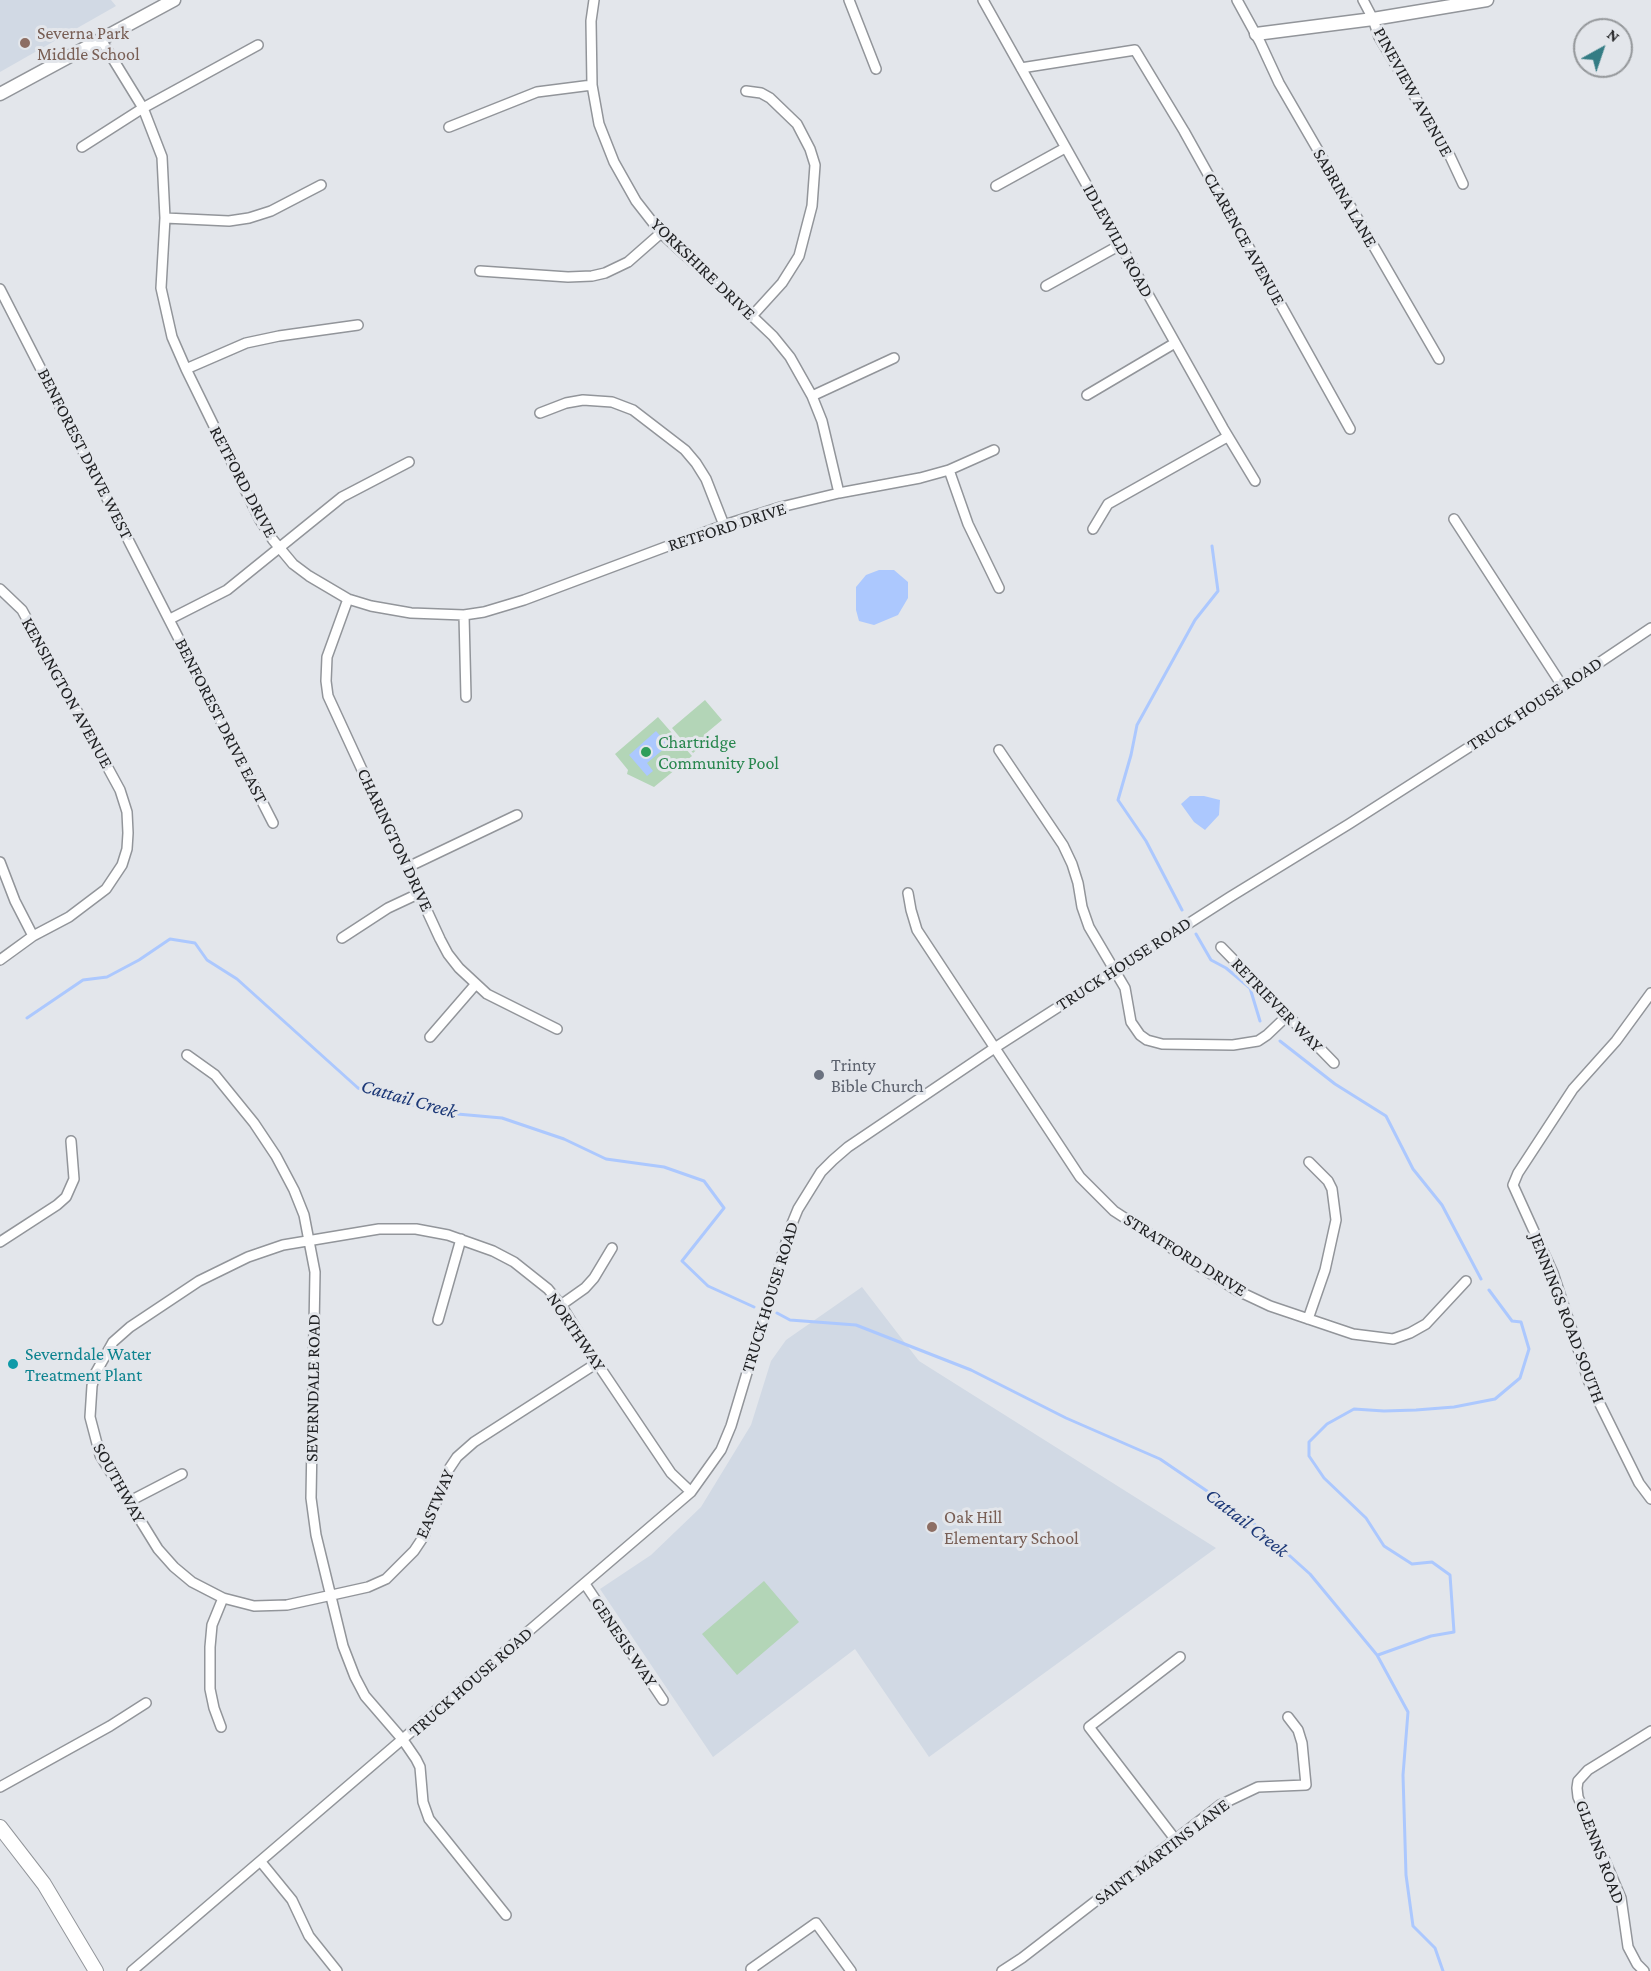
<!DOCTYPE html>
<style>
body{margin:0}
#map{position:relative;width:1651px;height:1971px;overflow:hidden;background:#e3e6eb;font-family:"Crimson Pro",serif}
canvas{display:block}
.north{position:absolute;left:1573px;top:18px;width:60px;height:60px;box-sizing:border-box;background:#e3e6eb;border:2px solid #95989b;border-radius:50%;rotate:40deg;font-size:16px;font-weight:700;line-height:24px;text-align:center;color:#212224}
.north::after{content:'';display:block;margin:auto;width:21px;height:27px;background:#347c84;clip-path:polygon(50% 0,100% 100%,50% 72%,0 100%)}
</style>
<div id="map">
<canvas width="1651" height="1971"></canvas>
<div class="north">N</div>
</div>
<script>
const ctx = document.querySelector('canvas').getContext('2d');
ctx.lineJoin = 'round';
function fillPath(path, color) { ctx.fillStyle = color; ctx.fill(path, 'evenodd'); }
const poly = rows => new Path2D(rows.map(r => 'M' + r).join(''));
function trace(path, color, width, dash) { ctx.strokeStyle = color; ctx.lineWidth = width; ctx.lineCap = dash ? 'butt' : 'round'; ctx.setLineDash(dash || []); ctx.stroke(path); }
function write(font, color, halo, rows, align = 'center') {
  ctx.font = font + ' "Crimson Pro",serif'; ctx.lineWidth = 6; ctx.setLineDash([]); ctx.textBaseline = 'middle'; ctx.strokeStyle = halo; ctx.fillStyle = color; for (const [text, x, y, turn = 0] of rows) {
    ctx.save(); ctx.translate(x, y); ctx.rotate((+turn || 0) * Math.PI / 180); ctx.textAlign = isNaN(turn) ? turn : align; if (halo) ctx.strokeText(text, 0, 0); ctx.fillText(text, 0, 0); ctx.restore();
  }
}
const built = poly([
 [0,0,111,0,116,6,0,72],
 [862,1287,919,1361,1216,1548,929,1757,855,1649,713,1757,600,1589,651,1555,701,1507,751,1425,771,1361,786,1340]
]);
const green = poly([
 [705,700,722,720,704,735,708,740,693,753,672,728],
 [658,717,692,756,654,787,627,774,628,770,615,754],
 [764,1581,799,1622,737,1675,702,1634]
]);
const water = poly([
 [879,570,894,570,908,582,908,598,898,615,874,625,859,621,856,610,856,587,866,575],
 [656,731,670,747,667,750,665,748,647,763,653,771,647,776,629,755],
 [1190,796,1204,796,1220,800,1219,815,1205,830,1194,822,1181,804]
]);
const stream = poly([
 [1182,910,1146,841,1118,800,1131,755,1137,725,1195,620,1218,591,1212,546],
 [1196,934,1211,960,1226,968,1250,988,1260,1021],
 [27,1018,83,980,107,977,139,960,170,939,195,943,207,960,237,979,358,1088,397,1101,446,1113,502,1118,564,1139,606,1159,664,1167,704,1181,724,1208,682,1261,708,1286,754,1307],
 [1280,1041,1335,1084,1386,1116,1413,1169,1442,1205,1481,1279],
 [777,1313,790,1320,856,1325,971,1370,1066,1418,1160,1459,1251,1521,1310,1574,1377,1655,1408,1712,1403,1775,1406,1875,1413,1926,1435,1948,1443,1971],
 [1378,1655,1431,1636,1454,1632,1450,1575,1432,1562,1412,1564,1384,1546,1366,1518,1324,1478,1309,1456,1309,1442,1327,1424,1354,1409,1384,1411,1416,1410,1454,1407,1495,1399,1520,1378,1529,1349,1521,1322,1512,1321,1489,1290]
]);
const street = poly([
 [594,0,591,21,592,85,599,124,614,162,636,201,661,233,752,316,773,336,790,357,812,396,822,421,839,493],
 [849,0,876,69],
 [983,0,1223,428,1255,481],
 [1237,0,1260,42,1279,83,1439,359],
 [1363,0,1373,19,1379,37,1449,154,1463,184],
 [100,38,143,108,162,157,165,218,161,288,172,337,186,369,260,520,273,540,293,564,309,576,348,599,371,606,411,613,464,615,484,612,524,600,724,525,781,507,839,493,920,478,949,470,994,450],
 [1021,68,1135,50,1184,131,1350,429],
 [746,91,761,93,770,98,797,124,810,149,815,165,812,206,799,256,782,283,752,316],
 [449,127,537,92,592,85],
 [82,147,143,108,258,45],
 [996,186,1065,148],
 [165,218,229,221,249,218,271,211,321,185],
 [480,271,568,277,592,276,605,273,628,262,661,233],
 [1046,286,1120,245],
 [0,289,273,823],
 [186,369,246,343,279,336,358,325],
 [1087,395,1175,343],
 [812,396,894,358],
 [540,413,566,403,583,400,612,402,633,410,685,450,696,463,706,479,724,525],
 [949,470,968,524,999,588],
 [1454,519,1563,687],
 [1093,529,1108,504,1227,437],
 [0,589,22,610,120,790,127,812,128,833,127,849,122,865,106,889,69,917,33,936,0,960],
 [348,599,327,657,326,681,328,696,440,939,448,954,459,968,487,994,557,1029],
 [464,615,466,697],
 [170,619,227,590,342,497,409,462],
 [999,750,1063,845,1072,864,1078,883,1082,907,1089,927,1125,988,1131,1022,1140,1035,1147,1040,1162,1044,1233,1045,1258,1041,1267,1035,1288,1015],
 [0,862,15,901,33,936],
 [408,867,517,815],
 [908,893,911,910,917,930,1080,1177,1114,1211,1236,1290,1270,1306,1353,1334,1393,1339,1410,1333,1426,1324,1466,1281],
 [342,938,388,908,420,893],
 [1221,947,1334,1063],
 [1651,993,1616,1041,1573,1089,1518,1173,1513,1185,1553,1273,1589,1382,1639,1483,1651,1499],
 [430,1037,475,985],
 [187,1055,215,1075,254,1123,276,1156,294,1190,304,1215,315,1272,311,1498,316,1535,343,1646,355,1677,365,1696,403,1740,416,1759,420,1767,423,1802,429,1819,506,1915],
 [0,1242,57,1205,66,1197,74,1179,71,1141],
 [561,1305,585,1288,594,1278,612,1248],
 [1308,1319,1325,1270,1336,1220,1332,1189,1328,1181,1309,1162],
 [438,1320,461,1239],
 [597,1363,474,1442,457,1457,447,1472,424,1536,414,1551,386,1579,368,1587,287,1605,254,1606,223,1598,192,1582,174,1567,158,1549,100,1455,90,1417,92,1386,95,1374,113,1342,130,1327,199,1281,248,1257,283,1245,379,1229,416,1229,448,1235,493,1251,514,1262,548,1289,561,1305,597,1363,671,1473,691,1492],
 [128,1502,182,1474],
 [585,1584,663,1700],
 [221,1727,214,1708,210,1689,210,1647,212,1625,223,1598],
 [0,1787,110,1726,146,1703],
 [1175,1839,1089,1727,1180,1657],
 [261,1862,292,1900,309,1936,337,1971],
 [132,1971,691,1492,721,1450,731,1426,791,1226,798,1209,821,1172,833,1160,848,1147,996,1047,1230,897,1349,824,1563,687,1651,628],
 [753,1971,751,1969,816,1923,851,1971],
 [1002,1971,1022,1958,1220,1805,1258,1787,1306,1785,1302,1743,1298,1730,1288,1717],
 [1644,1971,1637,1964,1628,1947,1621,1898,1578,1797,1577,1788,1578,1781,1588,1770,1651,1731]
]);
const secondary = poly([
 [1256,34,1373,19,1487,0],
 [0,94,174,0]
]);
const primary = poly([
 [0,1827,44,1884,96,1971]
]);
const markers = [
 [25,43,6,"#8d6e63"],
 [646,752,6,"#2e9e5b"],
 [819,1075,6,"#6b7280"],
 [13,1364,6,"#0f9aa8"],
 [932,1527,6,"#8d6e63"]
];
const educationNames = [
 ["Severna Park",37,33],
 ["Middle School",37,54],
 ["Oak Hill",944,1517],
 ["Elementary School",944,1538]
];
const streetNames = [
 ["PINEVIEW AVENUE",1413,92,61],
 ["SABRINA LANE",1345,198,60],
 ["CLARENCE AVENUE",1244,239,61],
 ["IDLEWILD ROAD",1118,241,61],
 ["YORKSHIRE DRIVE",703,269,44],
 ["BENFOREST DRIVE WEST",85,454,63],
 ["RETFORD DRIVE",243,482,62],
 ["RETFORD DRIVE",727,527,-18],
 ["KENSINGTON AVENUE",67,693,61],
 ["TRUCK HOUSE ROAD",1535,704,-33],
 ["BENFOREST DRIVE EAST",221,721,63],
 ["CHARINGTON DRIVE",395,840,65],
 ["TRUCK HOUSE ROAD",1124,964,-33],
 ["RETRIEVER WAY",1277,1005,46],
 ["STRATFORD DRIVE",1185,1255,32],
 ["TRUCK HOUSE ROAD",770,1297,-73],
 ["JENNINGS ROAD SOUTH",1567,1318,69],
 ["NORTHWAY",576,1332,56],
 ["SEVERNDALE ROAD",313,1388,-89],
 ["SOUTHWAY",119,1483,61],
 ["EASTWAY",435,1504,-67],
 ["GENESIS WAY",624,1642,56],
 ["TRUCK HOUSE ROAD",471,1682,-41],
 ["SAINT MARTINS LANE",1162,1852,-37],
 ["GLENNS ROAD",1600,1852,69]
];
const leisureNames = [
 ["Chartridge",658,742],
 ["Community Pool",658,763]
];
const worshipNames = [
 ["Trinty",831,1065],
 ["Bible Church",831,1086]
];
const cultureNames = [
 ["Severndale Water",25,1354],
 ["Treatment Plant",25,1375]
];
const waterNames = [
 ["Cattail Creek",409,1099,16],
 ["Cattail Creek",1247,1523,38]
];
fillPath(built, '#d1d9e4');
fillPath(green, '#b3d5b7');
fillPath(water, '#acc8fe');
trace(stream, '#acc8fe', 3);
trace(street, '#92959a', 12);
trace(secondary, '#92959a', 15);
trace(primary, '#92959a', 16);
trace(street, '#fff', 9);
trace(secondary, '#fff', 12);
trace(primary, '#fff', 14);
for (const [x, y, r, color] of markers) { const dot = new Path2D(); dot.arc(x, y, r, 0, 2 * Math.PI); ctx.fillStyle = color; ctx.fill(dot); trace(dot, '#e3e6eb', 2); }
write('18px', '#785e54', '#e3e6eb', educationNames, 'left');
write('18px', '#212224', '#e3e6eb', streetNames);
write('18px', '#27864d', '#e3e6eb', leisureNames, 'left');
write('18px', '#5b616d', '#e3e6eb', worshipNames, 'left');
write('18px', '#0d838f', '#e3e6eb', cultureNames, 'left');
write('italic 20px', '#1c3877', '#e3e6eb', waterNames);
</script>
